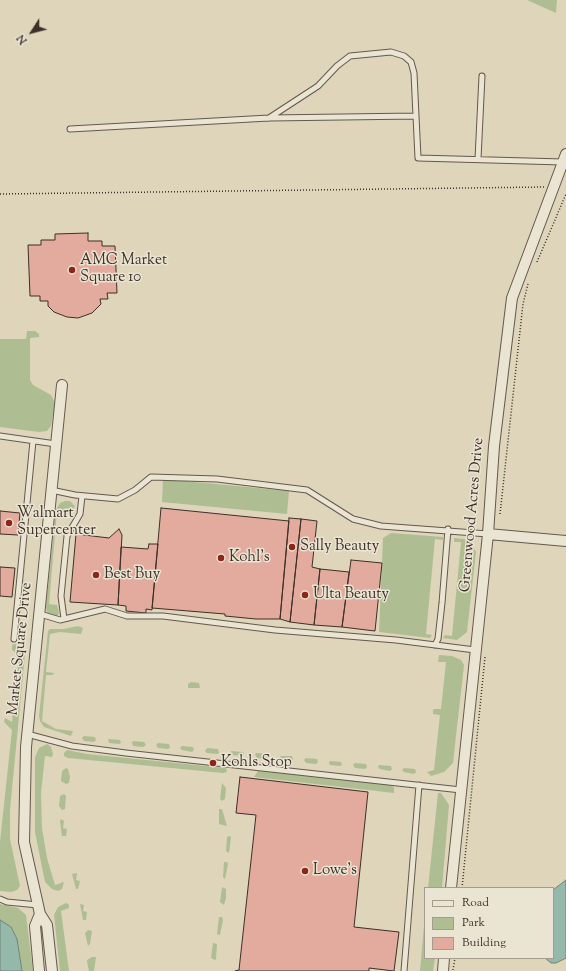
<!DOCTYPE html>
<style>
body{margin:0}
#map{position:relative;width:566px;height:971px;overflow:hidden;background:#ded5bb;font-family:"Sorts Mill Goudy",serif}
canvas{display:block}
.legend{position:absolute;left:424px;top:887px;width:130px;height:72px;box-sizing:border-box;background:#eae4d3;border:1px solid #a59c8f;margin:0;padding:5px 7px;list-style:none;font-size:12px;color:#3d2f29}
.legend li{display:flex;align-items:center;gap:8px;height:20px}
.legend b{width:20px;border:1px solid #a59c8f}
.north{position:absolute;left:12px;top:12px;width:40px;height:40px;-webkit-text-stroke:3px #eae4d3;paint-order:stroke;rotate:234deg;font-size:11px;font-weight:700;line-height:16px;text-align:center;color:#3d2f29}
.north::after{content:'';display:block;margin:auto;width:14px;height:18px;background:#3d2f29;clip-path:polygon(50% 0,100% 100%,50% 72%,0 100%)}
</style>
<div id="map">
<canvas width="566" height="971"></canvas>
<ul class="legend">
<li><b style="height:5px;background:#eae4d3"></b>Road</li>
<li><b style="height:11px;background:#afbe92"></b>Park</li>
<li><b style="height:11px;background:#e2ab9d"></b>Building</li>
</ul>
<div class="north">N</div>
</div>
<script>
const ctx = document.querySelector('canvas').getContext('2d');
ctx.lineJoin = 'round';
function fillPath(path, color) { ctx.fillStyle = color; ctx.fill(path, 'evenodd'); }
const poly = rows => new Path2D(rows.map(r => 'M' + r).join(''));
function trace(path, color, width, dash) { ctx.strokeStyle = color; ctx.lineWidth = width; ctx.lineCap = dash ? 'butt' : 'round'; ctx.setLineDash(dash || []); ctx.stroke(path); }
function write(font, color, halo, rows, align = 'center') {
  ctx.font = font + ' "Sorts Mill Goudy",serif'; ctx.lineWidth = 3; ctx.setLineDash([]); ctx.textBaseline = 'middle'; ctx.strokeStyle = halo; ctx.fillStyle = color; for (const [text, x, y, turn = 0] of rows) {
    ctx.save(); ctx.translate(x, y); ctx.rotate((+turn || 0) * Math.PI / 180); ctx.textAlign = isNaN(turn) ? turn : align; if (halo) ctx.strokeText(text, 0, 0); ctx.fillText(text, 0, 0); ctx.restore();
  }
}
const green = poly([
 [527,0,557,0,556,13],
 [27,331,35,331,39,334,39,337,30,338,30,380,33,385,51,395,55,403,51,426,47,431,39,432,0,427,0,339,26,339],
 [163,479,289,491,287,514,162,502],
 [65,501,70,501,75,506,72,512,57,511,49,604,57,605,59,613,57,617,47,614,46,606,56,510,60,503],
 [391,533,443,537,443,540,435,539,426,634,432,635,430,638,379,632,383,538],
 [454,538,464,539,471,543,476,552,467,632,457,640,443,638,445,635,452,636,461,542,454,542],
 [78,626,83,628,81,634,60,632,50,634,46,672,54,673,53,675,46,675,42,721,56,729,73,731,71,736,44,727,40,721,39,716,48,631,50,629,64,629],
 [15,644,23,647,25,654,10,810,10,839,20,886,17,890,11,892,0,891,0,842,12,730,4,722,5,718,12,722,19,655,12,650,12,645],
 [439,655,452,656,461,660,464,665,453,763,444,772,431,776,427,772,434,770,440,715,433,714,433,710,434,709,441,709,446,662,438,662],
 [191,682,199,683,200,688,188,688,188,684],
 [84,736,95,737,96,740,94,742,84,741,82,738],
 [108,739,120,740,121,743,119,744,109,743],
 [133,741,144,742,146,745,143,747,133,746,132,743],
 [158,743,169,744,170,748,168,749,158,748,156,745],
 [47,744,51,747,53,754,52,757,45,756,41,793,42,828,47,858,55,885,64,882,62,889,58,891,52,889,45,882,35,832,35,757,39,748],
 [182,746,193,747,194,750,192,752,182,750,180,748],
 [207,748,218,749,219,753,217,754,207,753,205,751],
 [67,750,87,754,226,768,227,772,223,773,68,758,64,756,64,753],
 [231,751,243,752,244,755,242,756,232,755,230,753],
 [256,753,268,754,269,758,267,759,257,758,255,755],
 [281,756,292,756,293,760,291,761,281,760,279,758],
 [306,758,317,759,318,762,316,764,306,763,304,760],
 [330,761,341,762,342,765,340,766,330,765,329,763],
 [355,763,366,764,367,767,365,769,355,768,353,765],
 [379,765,391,766,392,769,390,771,380,769,378,767],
 [66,768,68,769,70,777,69,783,66,784,61,781,62,771],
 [404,768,415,769,416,772,414,774,404,772,402,770],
 [258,771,387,784,394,787,394,793,254,777],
 [222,783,226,788,225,799,222,801,220,799],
 [438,793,441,793,449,805,442,888,428,888],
 [64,794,66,796,65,809,62,810,59,806,60,796],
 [219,809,222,809,227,826,219,824],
 [61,819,64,821,63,828,67,829,66,836,62,836,61,829,60,821],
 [230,836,231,837,229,853,226,851,227,837],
 [224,862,227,862,228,864,225,879,223,877],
 [77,873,76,880,80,881,78,889,76,889,72,874],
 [222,887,226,889,226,898,224,905,220,902],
 [66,903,69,905,69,908,61,911,69,971,60,971,54,915,58,907],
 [0,904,18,908,26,915,33,971,22,971,17,939,11,927,0,920],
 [80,904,84,905,83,911,87,912,86,920,83,920],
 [425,914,425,958,435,958,433,971,420,971],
 [219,917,222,917,223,920,220,935,217,934],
 [88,930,92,931,90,944,88,946,85,933],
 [213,943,217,944,216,959,215,960,211,958],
 [92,957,96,957,94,971,89,971,88,967,87,960]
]);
const water = poly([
 [566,880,566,958,556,963,551,963,545,958,553,958,553,890,566,880],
 [0,920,11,927,17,939,22,971,0,971,0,920]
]);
const building = poly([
 [88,233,88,241,102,241,102,246,115,246,117,293,107,293,108,299,100,299,101,304,92,313,78,318,67,317,54,312,48,306,48,301,40,301,40,296,30,296,28,245,41,245,41,240,55,240,55,234,88,233],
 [161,508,289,521,280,619,256,619,225,616,225,614,152,608,161,508],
 [0,511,20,513,18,535,0,534,0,511],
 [289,518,301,519,290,622,280,619,289,518],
 [301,519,317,521,312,567,320,569,314,625,290,622,301,519],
 [119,529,122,535,118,605,70,602,76,534,109,538,119,529],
 [149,544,158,544,152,610,146,609,146,613,126,611,126,606,118,605,121,547,148,549,149,544],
 [351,560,382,563,375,631,342,627,351,560],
 [0,567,15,568,12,597,0,596,0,567],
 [320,569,349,572,342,627,314,625,320,569],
 [240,777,368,792,354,927,399,932,394,971,369,968,369,971,235,971,239,970,256,815,236,813,240,777]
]);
const path = poly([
 [0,194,544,187],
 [537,262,566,194],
 [500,514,523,304,528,284],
 [462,888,485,657],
 [453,970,455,958]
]);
const service = poly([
 [269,118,318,86,337,66,350,56,391,52,404,56,411,62,414,73,416,116],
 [70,129,269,118,416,116,418,158,563,162],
 [478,159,482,76],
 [0,436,56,444],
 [51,490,75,495,118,499,135,490,151,477,217,479,307,490,353,519,381,526,488,534],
 [40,614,60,620,105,609,127,616,163,616,275,630,396,640,475,650],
 [64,619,61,596,67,536,80,514,82,496],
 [14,639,33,441],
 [435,645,438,639,442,603,448,529],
 [27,734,72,746,126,753,461,790],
 [0,899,7,902,38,905],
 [404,971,419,785]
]);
const minor = poly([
 [488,534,566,541],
 [451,888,488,534,494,446,512,298,566,154],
 [39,971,35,926,40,914],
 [52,971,47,925,40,914,24,842,26,747,62,385],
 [443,971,444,958]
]);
const markers = [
 [72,270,4,"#8f2418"],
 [9,523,4,"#8f2418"],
 [292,547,4,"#8f2418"],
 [221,558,4,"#8f2418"],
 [96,575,4,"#8f2418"],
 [305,595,4,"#8f2418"],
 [213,763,4,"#8f2418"],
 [305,871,4,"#8f2418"]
];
const poiNames = [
 ["AMC Market",80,261],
 ["Square 10",80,278],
 ["Walmart",17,514],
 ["Supercenter",17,531],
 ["Sally Beauty",300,547],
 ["Kohl's",229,558],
 ["Best Buy",104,575],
 ["Ulta Beauty",313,595],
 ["Kohls Stop",221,763],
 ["Lowe's",313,871]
];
const streetNames = [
 ["Greenwood Acres Drive",473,515,-85],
 ["Market Square Drive",21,649,-84]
];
fillPath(green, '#afbe92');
fillPath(water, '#94b9ab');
trace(water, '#718277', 1);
fillPath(building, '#e2ab9d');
trace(building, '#3d2f29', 1);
trace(service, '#65584e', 7);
trace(minor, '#65584e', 12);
trace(path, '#3d2f29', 1.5, [1, 2]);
trace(service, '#eae4d3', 5);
trace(minor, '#eae4d3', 10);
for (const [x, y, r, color] of markers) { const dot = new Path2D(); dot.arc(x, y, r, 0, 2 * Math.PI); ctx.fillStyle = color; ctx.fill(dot); trace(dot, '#eae4d3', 1.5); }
write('15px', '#3d2f29', '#eae4d3', poiNames, 'left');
write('15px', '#3d2f29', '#eae4d3', streetNames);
</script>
